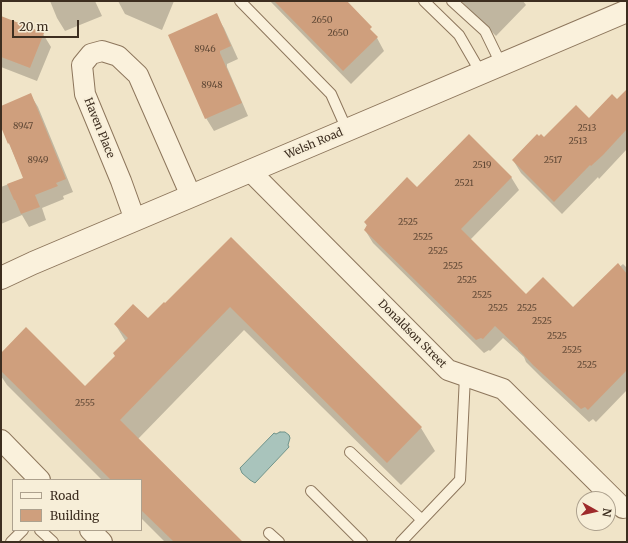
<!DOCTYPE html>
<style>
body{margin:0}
#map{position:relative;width:628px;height:543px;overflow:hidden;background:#f0e4c8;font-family:Merriweather,serif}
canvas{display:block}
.frame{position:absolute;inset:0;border:2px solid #3d2e20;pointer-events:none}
.legend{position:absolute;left:12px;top:479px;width:130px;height:52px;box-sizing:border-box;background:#f7eed8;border:1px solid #ada18e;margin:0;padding:5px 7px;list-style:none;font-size:12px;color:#3d2e20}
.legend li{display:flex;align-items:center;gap:8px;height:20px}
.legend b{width:20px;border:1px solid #ada18e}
.north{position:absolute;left:576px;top:491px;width:40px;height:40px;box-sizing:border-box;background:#f7eed8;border:1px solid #ada18e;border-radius:50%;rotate:98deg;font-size:11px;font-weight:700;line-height:16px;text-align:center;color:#3d2e20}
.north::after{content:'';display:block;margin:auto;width:14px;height:18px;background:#9e2a2b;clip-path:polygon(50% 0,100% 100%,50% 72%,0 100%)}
.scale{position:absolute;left:12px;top:20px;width:67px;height:18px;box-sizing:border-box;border:2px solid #3d2e20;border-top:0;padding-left:5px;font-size:12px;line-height:14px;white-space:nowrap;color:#3d2e20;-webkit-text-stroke:3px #f7eed8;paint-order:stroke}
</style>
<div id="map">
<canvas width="628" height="543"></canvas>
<div class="frame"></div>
<ul class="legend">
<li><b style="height:5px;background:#faf1dc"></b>Road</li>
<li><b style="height:11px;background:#cf9f7d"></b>Building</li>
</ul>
<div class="north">N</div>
<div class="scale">20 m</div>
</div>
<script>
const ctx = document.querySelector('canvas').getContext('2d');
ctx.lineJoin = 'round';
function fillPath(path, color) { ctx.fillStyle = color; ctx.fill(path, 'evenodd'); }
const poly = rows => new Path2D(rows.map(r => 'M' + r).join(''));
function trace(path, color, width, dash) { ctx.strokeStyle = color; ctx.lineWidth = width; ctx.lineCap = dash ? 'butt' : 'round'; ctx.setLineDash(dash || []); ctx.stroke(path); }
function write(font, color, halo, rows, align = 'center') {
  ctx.font = font + ' Merriweather,serif'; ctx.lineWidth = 4; ctx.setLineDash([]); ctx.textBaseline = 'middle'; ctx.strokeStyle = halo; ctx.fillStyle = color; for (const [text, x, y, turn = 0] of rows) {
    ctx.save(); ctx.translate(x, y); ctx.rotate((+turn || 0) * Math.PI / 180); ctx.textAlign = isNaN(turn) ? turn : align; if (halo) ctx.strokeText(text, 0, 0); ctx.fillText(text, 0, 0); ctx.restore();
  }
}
const water = poly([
 [280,432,285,432,289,435,290,438,288,445,289,447,255,483,250,480,242,473,240,468,274,433,276,434,280,432]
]);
const shadow = poly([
 [50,1,95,1,102,16,65,31,57,18],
 [118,1,174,1,162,30,125,14],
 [270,1,337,1,377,38,384,51,351,84],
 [461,1,523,1,526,5,496,36],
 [216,15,224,28,238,59,227,64,227,67,248,116,214,131,206,118],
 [1,17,43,34,51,47,37,81,1,67],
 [627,90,627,149,599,179,598,177,562,214,521,173,513,160,544,138,589,120,617,101],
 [30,94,38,107,73,192,63,196,64,199,42,208,46,220,29,227,22,215,1,224,1,187,24,178,1,125,1,107],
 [511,177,519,190,470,240,526,295,573,308,623,264,627,268,627,390,596,422,593,419,589,422,542,378,526,362,524,357,503,338,490,351,489,350,484,353,373,243,365,230,367,226,365,222,417,189],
 [231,239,421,428,435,451,401,485,244,330,138,439,242,542,165,542,141,518,141,480,102,480,7,385,1,376,1,354,85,387,116,356,126,342,115,324,148,320,166,305]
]);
const building = poly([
 [274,1,347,1,372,27,370,29,378,37,343,71],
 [217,13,231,46,220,51,220,53,242,103,205,119,168,35],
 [1,16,44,33,30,68,1,57],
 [627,89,627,129,603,155,591,166,590,165,554,202,512,160,537,134,539,136,541,134,544,137,576,105,589,118,612,94,617,99],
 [31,93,66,179,56,183,58,186,35,195,40,207,21,214,15,200,14,200,7,184,23,178,9,143,8,144,1,127,1,106],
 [469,134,512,177,461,229,526,294,543,277,573,307,618,263,627,274,627,370,588,410,585,407,581,409,533,365,518,349,518,348,495,326,483,339,481,338,476,340,364,230,367,225,364,222,407,177,417,187],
 [231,237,422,427,387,463,230,307,120,420,243,542,174,542,141,510,141,480,111,480,1,371,1,353,26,327,85,386,115,356,113,353,128,338,114,324,133,304,148,318,164,302,165,303]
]);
const service = poly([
 [240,1,331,94,347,130],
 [424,1,459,35,481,73],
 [452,1,485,31,501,64],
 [350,452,422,520],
 [311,491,362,542],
 [40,530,53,542],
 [269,533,279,542],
 [11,542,23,530],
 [401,542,460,480,465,376]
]);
const minor = poly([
 [250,171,448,370,503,389,623,508],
 [135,220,121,181,85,94,82,65,91,54,102,51,118,56,138,75,191,196],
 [1,440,40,480],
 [90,530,102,542]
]);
const tertiary = poly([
 [1,278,33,263,347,130,627,11]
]);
const numberNames = [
 ["2650",322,20],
 ["2650",338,33],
 ["8946",205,49],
 ["8948",212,85],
 ["8947",23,126],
 ["2513",587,128],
 ["2513",578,141],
 ["8949",38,160],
 ["2517",553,160],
 ["2519",482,165],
 ["2521",464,183],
 ["2525",408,222],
 ["2525",423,237],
 ["2525",438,251],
 ["2525",453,266],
 ["2525",467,280],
 ["2525",482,295],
 ["2525",498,308],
 ["2525",527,308],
 ["2525",542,321],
 ["2525",557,336],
 ["2525",572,350],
 ["2525",587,365],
 ["2555",85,403]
];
const streetNames = [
 ["Haven Place",99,128,68],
 ["Welsh Road",314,144,-23],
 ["Donaldson Street",412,334,45]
];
fillPath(water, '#a9c4bc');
trace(water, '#6f938a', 1);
fillPath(shadow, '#0003');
fillPath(building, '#cf9f7d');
trace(service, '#8d765c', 12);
trace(minor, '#8d765c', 22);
trace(tertiary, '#8d765c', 24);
trace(service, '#faf1dc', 10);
trace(minor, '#faf1dc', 20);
trace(tertiary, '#faf1dc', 22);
write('9px', '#624a37', null, numberNames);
write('11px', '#3d2e20', '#f7eed8', streetNames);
</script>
